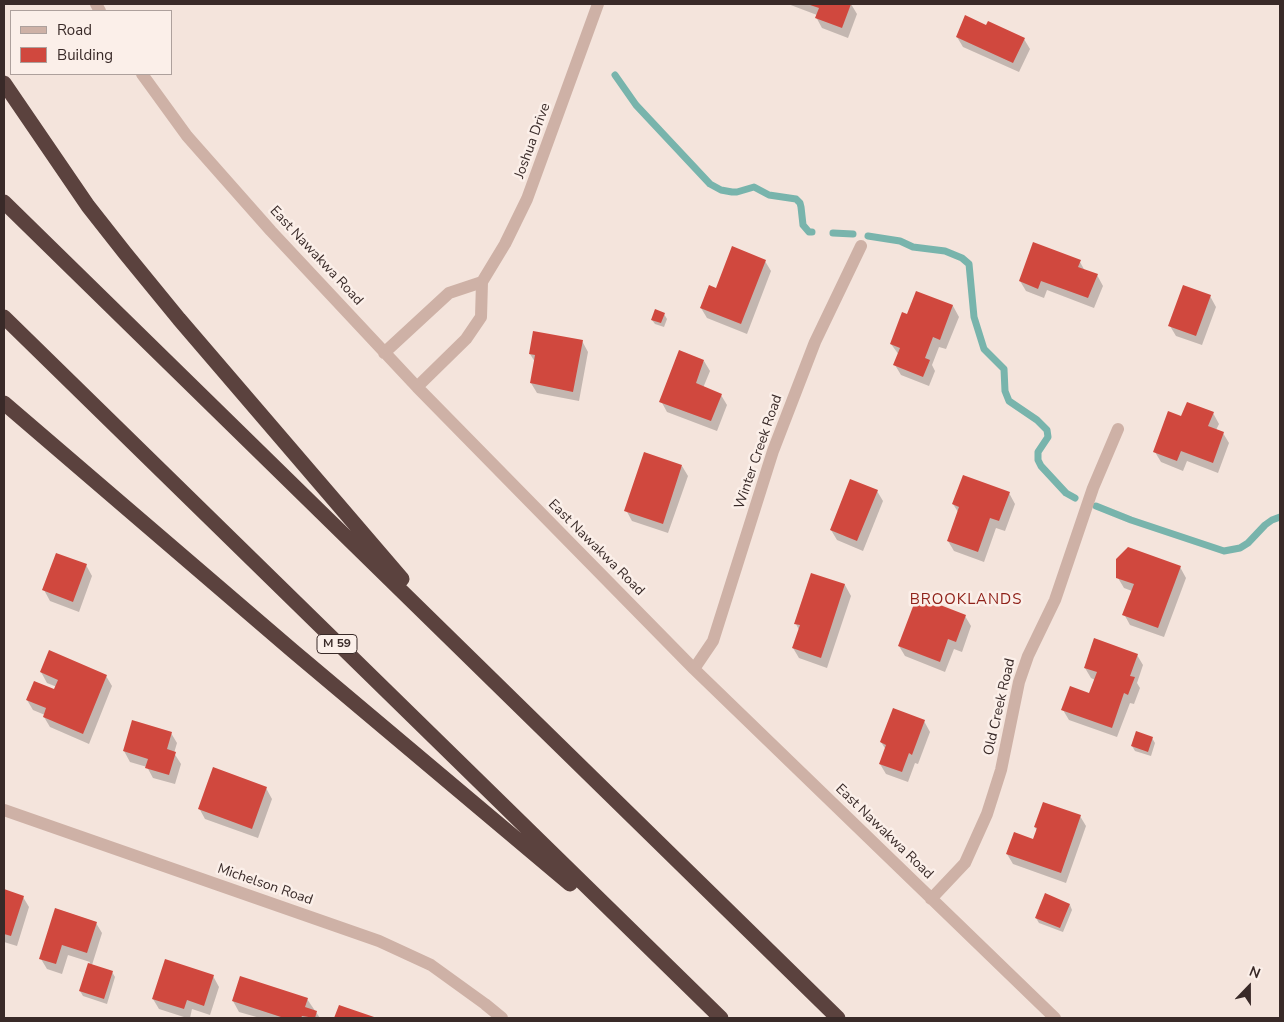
<!DOCTYPE html>
<style>
body{margin:0}
#map{position:relative;width:1284px;height:1022px;overflow:hidden;background:#f4e4dc;font-family:"Nunito Sans",sans-serif}
canvas{display:block}
.frame{position:absolute;inset:0;border:5px solid #392a28;pointer-events:none}
.legend{position:absolute;left:10px;top:10px;width:162px;height:65px;box-sizing:border-box;background:#fbefe9;border:1px solid #ada09c;margin:0;padding:6px 9px;list-style:none;font-size:15px;color:#392a28}
.legend li{display:flex;align-items:center;gap:10px;height:25px}
.legend b{width:25px;border:1px solid #ada09c}
.north{position:absolute;left:1224px;top:962px;width:50px;height:50px;-webkit-text-stroke:4px #fbefe9;paint-order:stroke;rotate:22deg;font-size:14px;font-weight:700;line-height:20px;text-align:center;color:#392a28}
.north::after{content:'';display:block;margin:auto;width:18px;height:22px;background:#392a28;clip-path:polygon(50% 0,100% 100%,50% 72%,0 100%)}
</style>
<div id="map">
<canvas width="1284" height="1022"></canvas>
<div class="frame"></div>
<ul class="legend">
<li><b style="height:6px;background:#ceb1a6"></b>Road</li>
<li><b style="height:14px;background:#d0483e"></b>Building</li>
</ul>
<div class="north">N</div>
</div>
<script>
const ctx = document.querySelector('canvas').getContext('2d');
ctx.lineJoin = 'round';
function fillPath(path, color) { ctx.fillStyle = color; ctx.fill(path, 'evenodd'); }
const poly = rows => new Path2D(rows.map(r => 'M' + r).join(''));
function trace(path, color, width, dash) { ctx.strokeStyle = color; ctx.lineWidth = width; ctx.lineCap = dash ? 'butt' : 'round'; ctx.setLineDash(dash || []); ctx.stroke(path); }
function write(font, color, halo, rows, align = 'center') {
  ctx.font = font + ' "Nunito Sans",sans-serif'; ctx.lineWidth = 5; ctx.setLineDash([]); ctx.textBaseline = 'middle'; ctx.strokeStyle = halo; ctx.fillStyle = color; for (const [text, x, y, turn = 0] of rows) {
    ctx.save(); ctx.translate(x, y); ctx.rotate((+turn || 0) * Math.PI / 180); ctx.textAlign = isNaN(turn) ? turn : align; if (halo) ctx.strokeText(text, 0, 0); ctx.fillText(text, 0, 0); ctx.restore();
  }
}
const shadow = poly([
 [788,4,851,4,857,14,848,38,822,28,816,17,817,15],
 [986,26,1024,39,1030,49,1019,72,963,47,957,37],
 [765,261,771,271,747,334,707,318,701,308,717,289],
 [1080,262,1085,271,1097,275,1103,286,1094,308,1047,290,1044,298,1026,291,1020,281],
 [917,293,953,306,959,317,946,349,939,347,932,365,935,371,929,386,901,375,895,365,899,355,891,344,908,316],
 [1210,296,1216,307,1202,345,1176,336,1170,326],
 [664,314,667,319,664,327,655,324,652,320],
 [582,341,588,352,579,401,537,393,531,383,535,362,530,354],
 [704,361,710,371,703,388,721,395,727,405,717,431,667,412,661,401],
 [1213,413,1219,424,1216,430,1223,433,1229,443,1218,473,1187,461,1183,471,1161,462,1155,452,1182,417],
 [682,466,688,476,668,533,632,521,626,510],
 [877,491,883,501,863,551,837,540,831,530],
 [1009,493,1015,504,1005,531,996,528,984,562,954,551,948,541,958,512,953,504],
 [86,565,92,576,79,612,50,601,44,590],
 [1180,567,1186,578,1164,637,1130,625,1124,614,1132,591,1124,588,1118,578],
 [812,575,845,585,851,596,827,668,799,658,793,648,799,630,796,624],
 [965,616,971,626,962,652,954,649,945,672,905,656,899,646],
 [1137,655,1143,665,1137,683,1140,688,1134,704,1130,703,1117,737,1069,720,1063,710,1090,695,1095,680,1091,678,1085,668],
 [41,672,106,676,112,686,89,744,50,727,44,717,45,715,33,710,27,700,55,691,57,687,47,683],
 [924,721,930,732,918,764,915,763,908,782,886,774,880,764,886,750,881,742],
 [171,733,177,743,174,753,181,764,175,784,153,778,147,767,130,762,124,751],
 [1152,738,1155,743,1151,756,1135,751,1132,746],
 [266,788,272,799,258,838,205,819,199,808],
 [1080,816,1086,826,1066,883,1013,864,1007,854,1034,840,1037,831,1035,827],
 [4,890,23,897,29,907,17,946,4,942],
 [1070,905,1072,910,1063,932,1039,923,1036,918],
 [96,923,102,933,92,965,112,972,115,977,107,1004,83,996,80,991,90,962,68,955,62,974,47,969,41,959],
 [213,976,219,987,210,1015,192,1009,190,1018,187,1018,159,1009,153,999],
 [307,999,320,1018,260,1018,239,1012,233,1001]
]);
const stream = poly([
 [615,75,636,105,710,184,721,190,732,192,737,192,754,187,769,195,796,199,800,203,801,207,803,225,809,232,812,232],
 [833,233,853,234],
 [868,236,900,241,913,247,945,251,962,258,969,264,974,317,984,349,1004,369,1005,391,1009,401,1037,420,1047,430,1048,437,1038,452,1038,460,1041,466,1066,493,1075,498],
 [1096,506,1131,520,1224,551,1240,548,1248,543,1265,525,1272,520,1280,517]
]);
const building = poly([
 [807,4,851,4,842,28,815,18,819,8],
 [965,15,986,25,988,21,1025,38,1013,63,956,37],
 [1033,242,1081,260,1078,267,1098,274,1088,298,1041,281,1038,289,1019,281],
 [732,246,766,260,741,324,700,308,709,285,716,288],
 [1183,285,1211,295,1196,336,1168,326],
 [916,291,953,305,940,340,933,337,925,358,930,360,923,377,893,365,900,348,890,344,902,312,907,314],
 [655,309,665,313,661,323,651,320],
 [533,331,583,340,573,392,530,383,535,355,529,354],
 [679,350,704,360,696,383,722,394,711,421,659,402],
 [1187,402,1214,412,1208,426,1224,432,1213,463,1181,451,1177,461,1153,452,1168,411,1181,416],
 [644,452,682,465,663,524,624,511],
 [963,475,1010,492,999,521,990,518,978,552,947,541,959,507,952,504],
 [850,479,878,490,857,541,830,530],
 [1128,547,1181,566,1158,628,1122,615,1134,584,1116,578,1116,559],
 [56,553,87,564,73,602,42,590],
 [811,573,845,584,821,658,792,648,800,625,794,624],
 [917,596,966,615,956,642,948,639,940,662,898,646],
 [1094,638,1138,654,1130,676,1135,677,1128,695,1124,693,1112,728,1061,710,1070,686,1089,693,1097,672,1084,668],
 [49,650,107,675,83,734,43,717,46,708,26,700,34,681,54,689,58,680,40,672],
 [893,708,925,720,912,755,909,753,902,772,879,764,886,745,880,742],
 [132,720,172,732,167,749,176,752,169,775,145,768,148,759,123,751],
 [1136,731,1153,737,1148,752,1131,746],
 [213,767,267,787,252,829,198,809],
 [1043,802,1081,815,1061,873,1006,854,1014,832,1033,839,1037,828,1034,827],
 [4,889,24,896,11,936,4,934],
 [1045,893,1070,904,1060,928,1035,918],
 [55,908,97,922,87,953,62,945,56,964,39,959],
 [165,959,214,975,204,1006,187,1000,184,1009,152,999],
 [88,963,113,971,104,999,79,991],
 [240,976,308,998,305,1007,317,1011,315,1018,302,1016,301,1018,284,1018,232,1001],
 [339,1005,377,1018,334,1018]
]);
const minor = poly([
 [96,4,100,11],
 [142,74,187,136,271,231,417,387,694,669,1055,1018],
 [384,353,449,293,482,282],
 [417,387,466,339,481,317,482,282,505,244,527,199,598,4],
 [694,669,713,641,773,451,815,342,861,246],
 [4,810,379,941,431,965,485,1004,502,1018],
 [931,899,965,863,987,814,1001,770,1019,682,1028,656,1055,600,1093,488,1118,429]
]);
const motorway = poly([
 [4,83,88,206,125,253,179,319,402,579],
 [4,202,838,1018],
 [4,317,721,1018],
 [4,403,293,651,570,884]
]);
const shields = [
 [337,644,40]
];
const shieldNames = [
 ["M 59",337,644]
];
const streetNames = [
 ["Joshua Drive",533,141,-70],
 ["East Nawakwa Road",316,256,47],
 ["Winter Creek Road",759,452,-71],
 ["East Nawakwa Road",596,548,45],
 ["Old Creek Road",1000,707,-77],
 ["East Nawakwa Road",884,832,44],
 ["Michelson Road",265,885,19]
];
const neighbourhoodNames = [
 ["BROOKLANDS",966,600]
];
fillPath(shadow, '#0003');
trace(stream, '#78b4ac', 7);
fillPath(building, '#d0483e');
trace(minor, '#ceb1a6', 12);
trace(motorway, '#5b423e', 15);
for (const [x, y, w] of shields) { const box = new Path2D(); box.roundRect(x - w / 2, y - 9.5, w, 19, 4); ctx.fillStyle = '#fbefe9'; ctx.fill(box); trace(box, '#392a28', 1); }
write('bold 12px', '#392a28', null, shieldNames);
write('14px', '#392a28', '#fbefe9', streetNames);
ctx.letterSpacing = '1px';
write('15px', '#8f2119', '#fbefe9', neighbourhoodNames);
ctx.letterSpacing = '0px';
</script>
